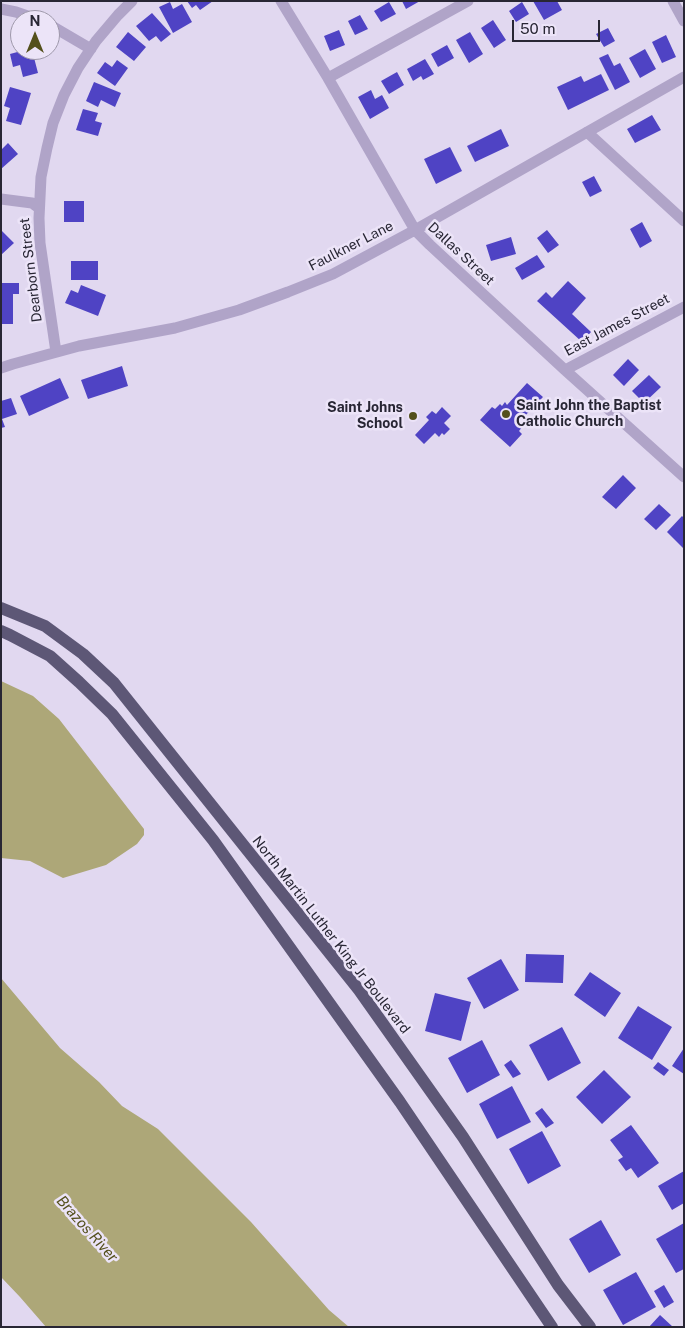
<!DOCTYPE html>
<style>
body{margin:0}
#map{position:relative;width:685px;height:1328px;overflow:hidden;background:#e1d8f0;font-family:"Public Sans",sans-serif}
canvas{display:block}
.frame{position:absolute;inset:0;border:2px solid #282634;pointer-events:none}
.north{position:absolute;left:10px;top:10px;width:50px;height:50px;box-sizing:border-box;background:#ece4f8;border:1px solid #9e98aa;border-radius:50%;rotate:0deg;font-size:14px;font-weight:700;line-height:20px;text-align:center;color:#282634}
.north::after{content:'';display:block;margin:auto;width:18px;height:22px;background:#54501c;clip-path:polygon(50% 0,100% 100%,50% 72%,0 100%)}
.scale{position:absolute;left:512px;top:20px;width:88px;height:22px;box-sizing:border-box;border:2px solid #282634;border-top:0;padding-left:6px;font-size:15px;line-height:18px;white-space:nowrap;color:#282634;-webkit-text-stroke:4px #ece4f8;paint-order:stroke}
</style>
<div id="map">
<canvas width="685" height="1328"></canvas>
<div class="frame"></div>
<div class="north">N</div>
<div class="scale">50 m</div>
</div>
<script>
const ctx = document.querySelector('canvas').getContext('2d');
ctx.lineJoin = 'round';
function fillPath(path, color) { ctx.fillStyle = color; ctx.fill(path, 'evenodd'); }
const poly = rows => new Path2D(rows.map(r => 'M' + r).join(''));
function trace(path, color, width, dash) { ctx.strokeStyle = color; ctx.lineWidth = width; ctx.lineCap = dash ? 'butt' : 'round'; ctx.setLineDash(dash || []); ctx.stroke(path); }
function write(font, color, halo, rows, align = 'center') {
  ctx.font = font + ' "Public Sans",sans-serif'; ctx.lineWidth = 5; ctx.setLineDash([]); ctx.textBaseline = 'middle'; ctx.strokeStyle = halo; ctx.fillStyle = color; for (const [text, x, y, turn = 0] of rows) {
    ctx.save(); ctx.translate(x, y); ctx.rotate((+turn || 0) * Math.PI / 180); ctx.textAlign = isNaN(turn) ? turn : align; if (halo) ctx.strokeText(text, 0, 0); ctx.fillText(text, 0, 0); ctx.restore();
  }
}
const water = poly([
 [1,681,33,696,59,719,144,829,144,835,137,844,106,865,63,878,30,861,1,858],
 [1,978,60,1048,99,1082,122,1106,158,1129,251,1222,329,1310,349,1327,46,1327,20,1297,1,1277]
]);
const building = poly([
 [187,1,213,1,200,10,196,5,192,8],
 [402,1,420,1,406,9],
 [533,1,557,1,562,10,544,20],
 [170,2,173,9,182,4,192,22,173,33,159,7],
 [389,2,396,14,381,22,374,11],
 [522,2,529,14,516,22,509,11],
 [152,13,171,34,161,42,156,36,149,41,136,26],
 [360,15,368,29,355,35,348,21],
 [493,20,506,40,494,48,481,28],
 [608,28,615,41,604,47,596,34],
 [339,30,345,45,330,51,324,36],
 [128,32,146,47,134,61,116,47],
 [470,32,483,54,469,63,456,40],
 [666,35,676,57,662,63,652,42],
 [447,45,454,58,438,67,431,54],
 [645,49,656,69,640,78,629,58],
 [25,50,32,50,38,73,23,77,20,65,13,67,10,54],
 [608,54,614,66,620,63,630,82,615,90,599,58],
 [425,59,434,74,423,80,421,76,413,81,407,69],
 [117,60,128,68,115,86,97,73,105,62,112,67],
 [397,72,404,85,389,94,381,81],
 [601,74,609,90,568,110,557,87,581,76,584,82],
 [94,82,121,93,115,107,101,100,98,107,86,101],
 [10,87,31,93,21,125,6,121,10,108,4,106],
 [371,90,375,99,382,95,389,108,370,119,358,97],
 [83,109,98,113,95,121,102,123,98,136,76,130],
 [652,115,661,130,635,143,627,129],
 [501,129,509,146,475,162,467,146],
 [8,143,18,154,1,169,1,150],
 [450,147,462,171,436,184,424,159],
 [594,176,602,191,590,197,582,182],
 [64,201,84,201,84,222,64,222],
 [642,222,652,241,640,248,630,229],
 [1,230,14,243,1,255],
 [547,230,559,245,548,253,537,238],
 [511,237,516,254,491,261,486,245],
 [537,255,545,267,522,280,515,268],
 [71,261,98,261,98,280,71,280],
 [568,281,586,298,572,314,591,332,582,342,537,301,546,292,552,298],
 [1,283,19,283,19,294,13,294,13,324,1,324],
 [81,285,106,295,98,316,65,303,71,290,78,293],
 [628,359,639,370,624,386,613,375],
 [122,366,128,386,88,399,81,380],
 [649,375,661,387,644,403,632,391],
 [60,378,69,398,29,416,20,396],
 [527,383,543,397,522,419,524,421,521,425,523,426,519,431,522,434,510,447,480,420,492,407,495,409,500,404,502,406,505,402,507,405],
 [11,398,17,414,2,419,5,427,1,428,1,401],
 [442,407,451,416,444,423,450,429,444,435,442,433,439,437,435,433,424,444,415,435,429,420,426,417,432,411,436,414],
 [623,475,636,488,616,509,602,497],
 [659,504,671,515,656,530,644,519],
 [682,516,684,518,684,549,667,532],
 [526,954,564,955,563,983,525,982],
 [501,959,519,990,484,1009,467,978],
 [590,972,621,993,605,1017,574,995],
 [435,993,471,1002,461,1041,425,1031],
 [638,1006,672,1027,652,1060,618,1038],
 [562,1027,581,1063,548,1081,529,1045],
 [482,1040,500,1075,467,1093,448,1058],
 [684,1048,684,1074,672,1066],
 [511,1060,521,1074,513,1078,504,1065],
 [658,1062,669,1070,664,1076,653,1068],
 [604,1070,631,1097,602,1124,576,1097],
 [512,1086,531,1122,497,1139,479,1104],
 [542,1108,554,1123,546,1128,535,1113],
 [631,1125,659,1163,638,1178,631,1168,626,1171,618,1160,623,1157,610,1140],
 [542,1131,561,1166,528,1184,509,1149],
 [684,1171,684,1203,672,1210,658,1186],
 [601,1220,621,1255,589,1273,569,1239],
 [684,1223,684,1269,676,1273,656,1239],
 [636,1272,656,1307,623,1325,603,1290],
 [664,1285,674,1302,664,1308,654,1291],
 [660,1315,673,1327,649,1327]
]);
const minor = poly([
 [281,1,328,78,415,230,430,245,565,370,684,477],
 [673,1,684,21],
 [1,9,16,12,39,20],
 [50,25,91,49],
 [328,78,468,1],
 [587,132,684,221],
 [1,199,32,203,39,208],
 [56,352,40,243,39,218,41,177,47,148,53,123,64,95,78,68,96,41,118,15,132,1],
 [1,368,13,364,79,346,175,328,239,310,288,292,333,274,415,230,684,77],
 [565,370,684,307]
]);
const major = poly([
 [1,608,45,626,83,654,114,683,359,990,463,1137,558,1285,590,1327],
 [1,631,10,635,50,656,79,682,112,714,213,840,400,1102,552,1327]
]);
const markers = [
 [506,414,5,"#54501c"],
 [413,416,5,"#54501c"]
];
const streetNames = [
 ["Faulkner Lane",351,246,-27],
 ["Dallas Street",461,254,43],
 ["Dearborn Street",31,270,-97],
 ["East James Street",617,325,-28],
 ["North Martin Luther King Jr Boulevard",331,935,52]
];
const poiNames = [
 ["Saint John the Baptist",516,406],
 ["Catholic Church",516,422],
 ["Saint Johns",403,408,"right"],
 ["School",403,424,"right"]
];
const waterNames = [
 ["Brazos River",87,1229,48]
];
fillPath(water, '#ada778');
fillPath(building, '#4f43c4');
trace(minor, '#b0a4c8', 11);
trace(major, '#5d5776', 12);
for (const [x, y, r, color] of markers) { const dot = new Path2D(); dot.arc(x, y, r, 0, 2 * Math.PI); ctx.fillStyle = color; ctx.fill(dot); trace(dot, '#ece4f8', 2); }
write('14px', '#282634', '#ece4f8', streetNames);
write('bold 14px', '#282634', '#ece4f8', poiNames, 'left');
write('italic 15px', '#54501c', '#ece4f8', waterNames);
</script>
